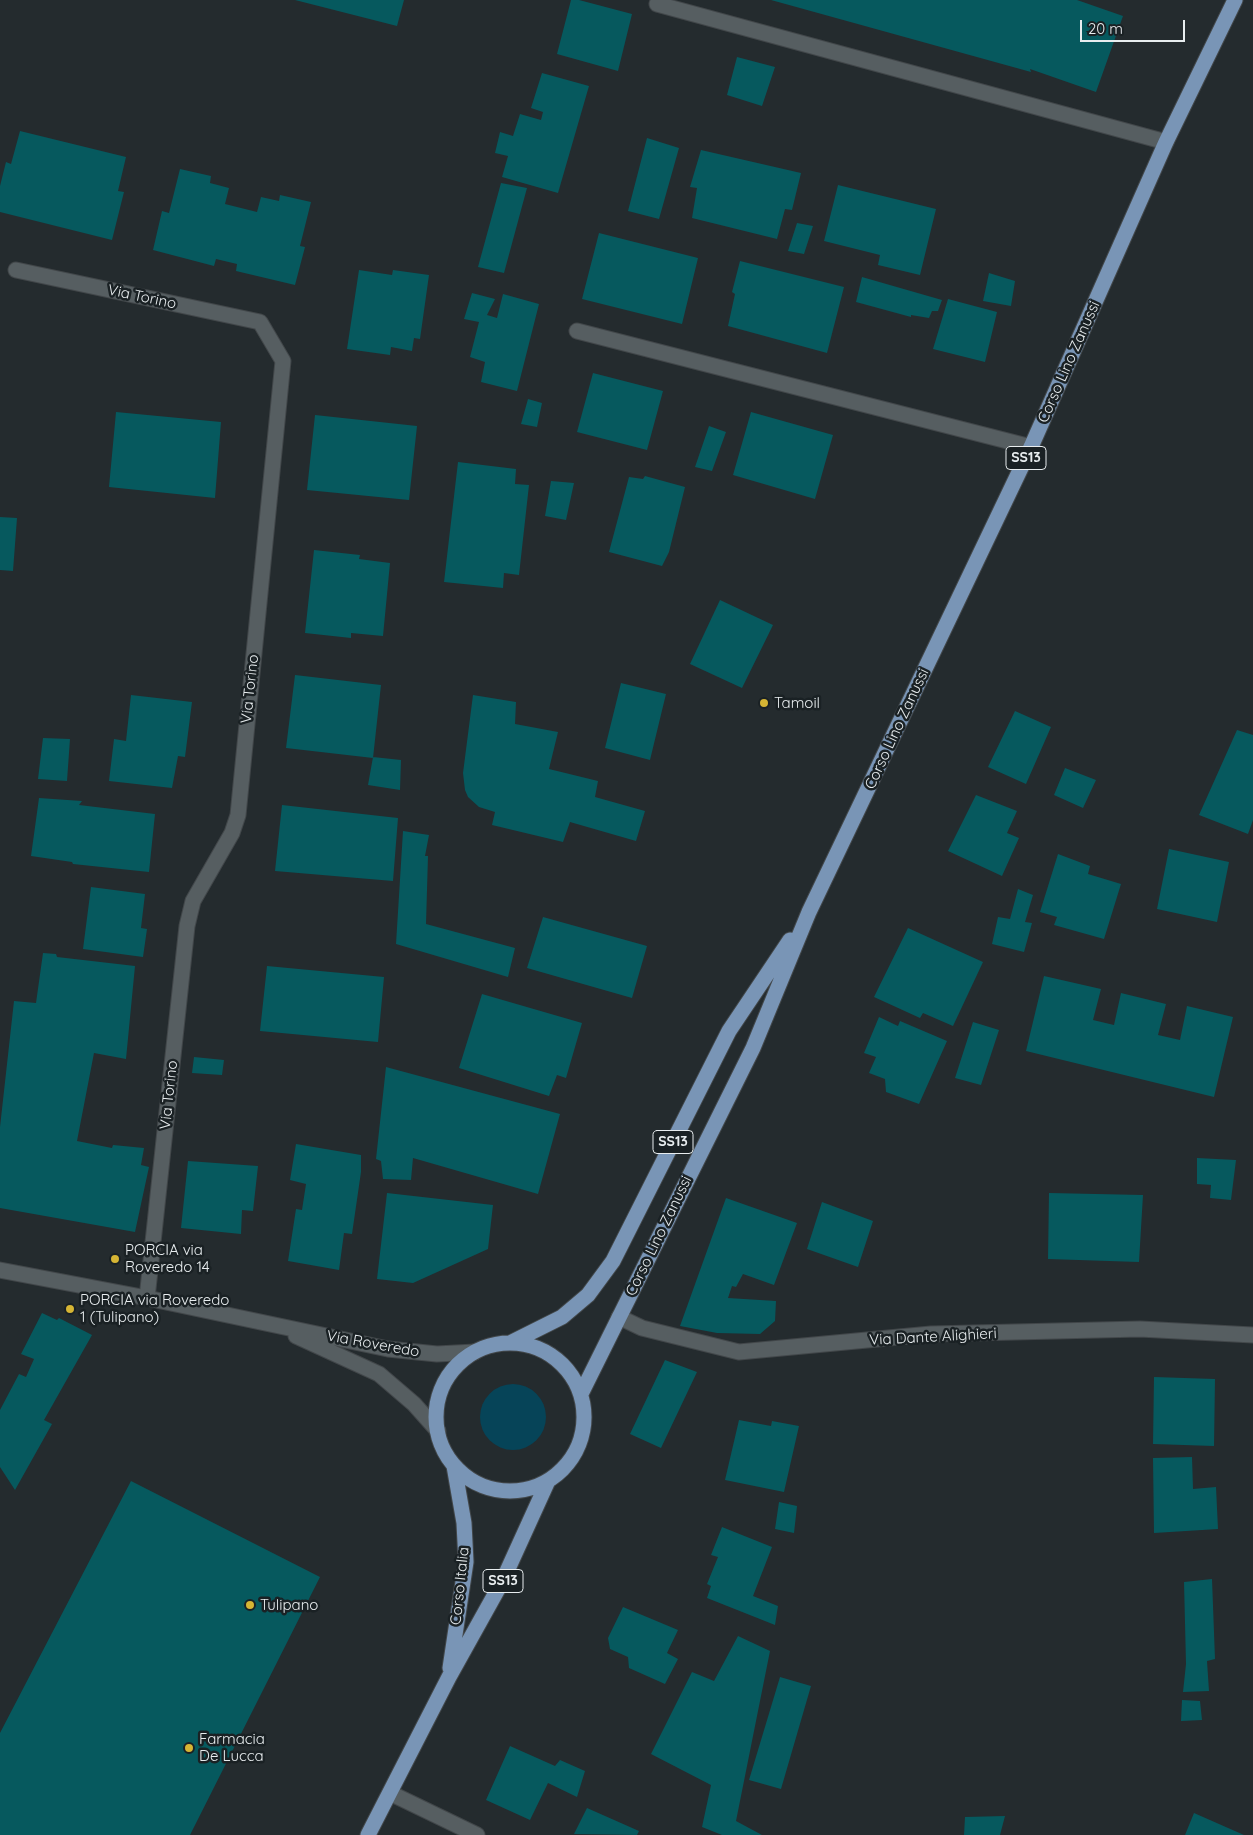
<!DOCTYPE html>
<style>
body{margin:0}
#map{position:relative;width:1253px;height:1835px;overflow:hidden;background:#242b2e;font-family:Quicksand,sans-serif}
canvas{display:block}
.scale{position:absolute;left:1080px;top:20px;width:105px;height:22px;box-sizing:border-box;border:2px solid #e8edef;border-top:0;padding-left:6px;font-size:15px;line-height:18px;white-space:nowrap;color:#e8edef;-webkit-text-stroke:4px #1a2124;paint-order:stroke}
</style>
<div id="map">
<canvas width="1253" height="1835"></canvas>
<div class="scale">20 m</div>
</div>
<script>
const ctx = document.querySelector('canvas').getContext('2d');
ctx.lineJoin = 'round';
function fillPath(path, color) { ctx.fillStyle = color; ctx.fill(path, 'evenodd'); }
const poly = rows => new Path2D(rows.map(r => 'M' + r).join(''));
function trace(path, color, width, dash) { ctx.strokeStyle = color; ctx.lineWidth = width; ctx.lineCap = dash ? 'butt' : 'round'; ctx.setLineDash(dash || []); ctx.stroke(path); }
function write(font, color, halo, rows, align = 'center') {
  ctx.font = font + ' Quicksand,sans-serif'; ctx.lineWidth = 5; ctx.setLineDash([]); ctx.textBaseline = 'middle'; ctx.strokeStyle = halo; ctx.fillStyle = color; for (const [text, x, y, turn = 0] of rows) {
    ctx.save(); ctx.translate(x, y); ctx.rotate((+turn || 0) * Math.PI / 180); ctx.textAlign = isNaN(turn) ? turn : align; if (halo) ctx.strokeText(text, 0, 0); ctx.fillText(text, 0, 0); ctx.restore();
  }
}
const green = poly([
 '480 1417a33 33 0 1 1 66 0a33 33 0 1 1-66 0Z'
]);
const building = poly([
 [295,0,404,0,397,26],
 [571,0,579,0,632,14,618,71,557,54],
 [771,0,1077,0,1123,16,1096,92,1030,69,1031,72],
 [737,57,775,67,762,106,727,95],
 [542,73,589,86,558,193,502,177,508,156,495,153,500,132,513,136,520,114,541,120,543,112,531,108],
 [20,131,126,157,118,191,124,192,112,240,0,212,0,186,6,162,11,164],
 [647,138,679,148,659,219,628,211],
 [701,150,801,173,792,210,785,209,777,239,692,218,697,188,690,187],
 [180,169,211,176,210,183,229,188,225,204,257,212,261,197,279,201,280,195,311,202,300,246,305,247,295,285,236,271,237,264,216,259,214,266,153,250,162,211,169,213],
 [501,183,527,188,504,273,478,267],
 [838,185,936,209,920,275,878,265,880,255,824,241],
 [797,223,813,226,804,254,788,251],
 [599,233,698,258,682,324,582,299],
 [740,261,844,287,827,353,728,326,735,294,732,292],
 [359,270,392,275,393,270,429,275,420,339,414,338,412,351,391,347,390,355,347,349],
 [989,273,1015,281,1011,306,983,301],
 [862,277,942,300,938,311,932,311,929,318,911,315,911,317,856,302],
 [472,293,495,299,487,315,497,318,503,294,539,304,517,391,481,382,485,362,470,357,479,322,464,319],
 [948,299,997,312,985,362,933,349],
 [593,373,663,391,647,450,577,432],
 [528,399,542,403,537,427,521,424],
 [116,412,221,422,215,498,109,487],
 [751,412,833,435,815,499,733,475],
 [315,415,417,426,409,500,307,490],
 [709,426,726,432,712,471,695,467],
 [458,462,516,469,515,484,529,485,519,575,504,573,503,588,444,582],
 [645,476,685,487,669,552,662,566,609,552,629,477,643,479],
 [551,481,574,483,566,520,545,516],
 [0,517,17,518,13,571,0,570],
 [314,550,360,555,359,559,390,563,383,636,351,633,351,638,305,633],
 [720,600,773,625,742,688,690,664],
 [295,675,381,685,373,758,286,748],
 [621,683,666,694,650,760,605,748],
 [131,695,192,702,185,757,178,756,172,788,109,781,114,739,126,741],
 [473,695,516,702,515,724,558,732,549,769,598,781,595,797,645,811,636,841,570,822,563,842,492,825,495,812,479,807,468,797,465,790,463,773],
 [1015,711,1051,727,1026,784,988,767],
 [1237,730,1253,735,1253,820,1248,834,1199,815],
 [43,738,70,739,67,781,38,779],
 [373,757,401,760,400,790,368,785],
 [1065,768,1096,780,1083,808,1054,795],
 [976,795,1017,811,1007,833,1019,838,1002,876,948,851],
 [39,798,82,801,79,805,155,814,149,872,73,864,72,862,31,856],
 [282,805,398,818,393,881,275,871],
 [403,831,429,835,425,856,428,856,426,924,515,948,508,977,396,944],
 [1169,849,1229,862,1217,922,1157,909],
 [1058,854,1090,866,1088,874,1121,884,1104,939,1054,925,1057,917,1040,912],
 [91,887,145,894,141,928,147,929,143,957,83,949],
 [1018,889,1033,895,1025,922,1032,923,1024,952,992,944,998,917,1010,919],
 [543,917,647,946,632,998,527,968],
 [908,928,983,962,953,1026,923,1013,920,1018,874,997],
 [43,953,56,954,57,957,135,966,126,1059,94,1053,77,1141,112,1148,113,1145,144,1148,141,1165,149,1167,135,1232,0,1208,0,1127,14,1001,36,1003],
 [267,966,384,977,378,1042,260,1031],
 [1044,976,1101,989,1093,1020,1114,1025,1121,993,1166,1004,1158,1035,1180,1040,1187,1006,1233,1017,1214,1097,1026,1051],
 [482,994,582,1023,566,1078,557,1075,549,1096,459,1068],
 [879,1017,898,1026,900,1021,947,1041,919,1104,886,1092,885,1079,869,1073,876,1057,864,1053],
 [973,1022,999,1030,981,1085,955,1078],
 [194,1057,224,1060,222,1075,192,1073],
 [386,1067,560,1114,538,1194,413,1158,411,1180,383,1179,381,1161,376,1159],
 [296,1144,361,1155,361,1172,352,1234,344,1233,339,1270,288,1261,296,1209,302,1210,306,1184,290,1180],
 [1197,1158,1236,1160,1231,1200,1210,1198,1211,1185,1197,1184],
 [188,1161,258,1166,253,1211,242,1210,241,1234,181,1228],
 [387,1193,493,1205,488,1249,413,1283,377,1279],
 [1049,1193,1143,1195,1139,1262,1048,1259],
 [726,1198,797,1223,774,1285,743,1274,736,1287,732,1286,728,1298,776,1301,775,1321,760,1334,717,1333,680,1326],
 [822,1202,873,1221,858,1267,807,1249],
 [42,1313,57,1320,59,1318,92,1335,44,1420,52,1424,15,1490,0,1467,0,1410,19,1374,26,1377,34,1359,21,1354],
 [665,1360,697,1372,661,1448,630,1434],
 [1154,1377,1215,1379,1214,1446,1153,1444],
 [739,1420,771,1426,772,1421,799,1426,784,1492,725,1480],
 [1192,1457,1193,1489,1216,1487,1218,1529,1154,1533,1153,1458],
 [131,1481,320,1577,190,1835,0,1835,0,1733],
 [779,1502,797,1506,794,1533,775,1529],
 [722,1527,772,1547,753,1596,778,1606,775,1625,707,1598,711,1586,707,1584,718,1557,711,1555],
 [1212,1579,1215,1659,1207,1661,1209,1691,1183,1692,1186,1664,1184,1582],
 [623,1607,678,1630,667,1653,678,1659,665,1684,629,1668,628,1657,610,1649,608,1638],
 [738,1636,770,1651,736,1821,762,1835,722,1835,702,1827,711,1785,651,1754,692,1672,714,1681],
 [780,1677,811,1686,781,1789,749,1780],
 [1182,1700,1200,1701,1202,1720,1181,1721],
 [510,1746,555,1766,560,1760,585,1771,577,1797,548,1783,530,1820,486,1800],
 [587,1808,639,1831,637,1835,574,1834],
 [1194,1813,1244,1835,1185,1835],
 [1005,1816,1000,1835,964,1835,965,1817]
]);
const lane = poly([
 [657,4,1166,142],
 [577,331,1031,447]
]);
const street = poly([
 [16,270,260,322,283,361,238,815,232,833,193,901,187,926,147,1298],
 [619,1317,642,1328,739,1352,931,1334,1140,1329,1253,1335],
 [390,1793,477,1835]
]);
const secondary = poly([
 [0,1270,147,1298,388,1349,437,1354,475,1352],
 [296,1336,379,1374,414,1404,438,1431]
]);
const primary = poly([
 [510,1343,562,1317,588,1295,613,1261,729,1031,790,940],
 '436 1417a74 74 0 1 1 148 0a74 74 0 1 1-148 0Z',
 [581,1394,753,1048,809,912,1031,447,1166,142,1235,0],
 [450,1668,466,1562,464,1523,454,1466],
 [368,1835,449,1677,503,1580,548,1481]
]);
const markers = [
 [764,703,5,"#d6b534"],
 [115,1259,5,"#d6b534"],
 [70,1309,5,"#d6b534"],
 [250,1605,5,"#d6b534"],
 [189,1748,5,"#d6b534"]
];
const shields = [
 [1026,458,40],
 [673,1142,40],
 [503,1581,40]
];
const shieldNames = [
 ["SS13",1026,458],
 ["SS13",673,1142],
 ["SS13",503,1581]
];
const streetNames = [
 ["Via Torino",142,297,12],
 ["Corso Lino Zanussi",1069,362,-66],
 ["Via Torino",250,689,-84],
 ["Corso Lino Zanussi",897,729,-65],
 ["Via Torino",169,1095,-84],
 ["Corso Lino Zanussi",659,1236,-64],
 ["Via Dante Alighieri",933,1337,-3],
 ["Via Roveredo",373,1344,10],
 ["Corso Italia",460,1586,-84]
];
const poiNames = [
 ["Tamoil",774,703],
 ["PORCIA via",125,1250],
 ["Roveredo 14",125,1267],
 ["PORCIA via Roveredo",80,1300],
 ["1 (Tulipano)",80,1317],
 ["Tulipano",260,1605],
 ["Farmacia",199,1739],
 ["De Lucca",199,1756]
];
fillPath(green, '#064458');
fillPath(building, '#06595e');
trace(lane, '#42474a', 17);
trace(street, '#42474a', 17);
trace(secondary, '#42474a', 17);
trace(primary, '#42474a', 17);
trace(lane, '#565e61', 15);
trace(street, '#565e61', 15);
trace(secondary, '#565e61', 15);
trace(primary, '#7995b6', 15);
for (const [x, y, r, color] of markers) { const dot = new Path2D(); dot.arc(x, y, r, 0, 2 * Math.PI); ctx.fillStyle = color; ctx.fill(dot); trace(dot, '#1a2124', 2); }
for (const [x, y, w] of shields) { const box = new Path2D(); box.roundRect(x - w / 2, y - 11.5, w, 23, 4); ctx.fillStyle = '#1a2124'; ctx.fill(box); trace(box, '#e8edef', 1); }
write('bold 14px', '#e8edef', null, shieldNames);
write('15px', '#e8edef', '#1a2124', streetNames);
write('15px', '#e8edef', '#1a2124', poiNames, 'left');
</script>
